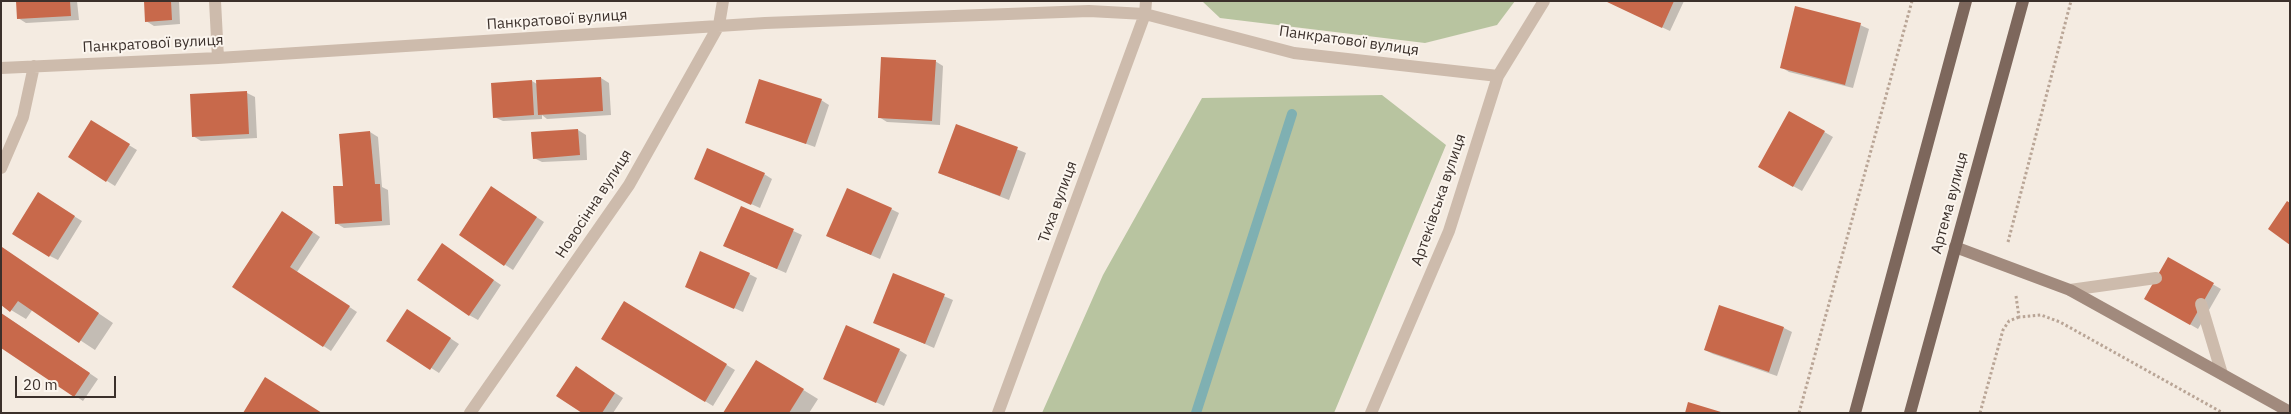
<!DOCTYPE html>
<meta charset="utf-8">
<style>
body{margin:0}
#map{position:relative;width:2291px;height:414px;overflow:hidden;background:#f4ebe1;font-family:"IBM Plex Sans",sans-serif}
canvas{display:block}
.frame{position:absolute;inset:0;border:2px solid #3b302b;pointer-events:none}
.scale{position:absolute;left:15px;top:376px;width:101px;height:22px;box-sizing:border-box;border:2px solid #3b302b;border-top:0;padding-left:6px;font-size:15px;line-height:18px;white-space:nowrap;color:#3b302b;-webkit-text-stroke:4px #fbf5ee;paint-order:stroke}
</style>
<div id="map">
<canvas width="2291" height="414"></canvas>
<div class="frame"></div>
<div class="scale">20 m</div>
</div>
<script>
const ctx = document.querySelector('canvas').getContext('2d');
ctx.lineJoin = 'round';
function fillPath(path, color) { ctx.fillStyle = color; ctx.fill(path, 'evenodd'); }
const poly = rows => new Path2D(rows.map(r => 'M' + r).join(''));
function trace(path, color, width, dash) { ctx.strokeStyle = color; ctx.lineWidth = width; ctx.lineCap = dash ? 'butt' : 'round'; ctx.setLineDash(dash || []); ctx.stroke(path); }
function write(font, color, halo, rows, align = 'center') {
  ctx.font = font + ' "IBM Plex Sans",sans-serif'; ctx.lineWidth = 4; ctx.setLineDash([]); ctx.textBaseline = 'middle'; ctx.strokeStyle = halo; ctx.fillStyle = color; for (const [text, x, y, turn = 0] of rows) {
    ctx.save(); ctx.translate(x, y); ctx.rotate((+turn || 0) * Math.PI / 180); ctx.textAlign = isNaN(turn) ? turn : align; if (halo) ctx.strokeText(text, 0, 0); ctx.fillText(text, 0, 0); ctx.restore();
  }
}
const green = poly([
 [1202,1,1515,1,1497,25,1425,43,1220,18],
 [1382,95,1446,145,1334,413,1042,413,1103,275,1202,98]
]);
const shadow = poly([
 [17,1,77,1,79,20,26,23,18,18],
 [145,1,179,1,180,24,154,26,146,21],
 [1606,1,1684,1,1670,31],
 [1860,25,1869,29,1853,88,1789,72,1781,67],
 [935,61,943,66,940,125,887,122,879,117],
 [601,78,609,83,611,115,547,119,542,115,542,119,503,121,494,117,532,81,537,84],
 [247,93,255,97,257,138,201,141,193,136],
 [821,100,829,105,815,147,746,122],
 [1790,112,1833,137,1802,191,1759,167],
 [91,122,137,150,115,186,69,157],
 [957,125,1026,153,1009,200,939,173],
 [578,130,586,135,587,160,542,162,534,158],
 [370,132,378,137,382,187,388,190,390,225,344,228,336,223,344,187],
 [764,174,772,179,760,208,696,179],
 [500,193,544,222,513,270,460,235],
 [46,199,82,221,58,260,50,256],
 [741,207,802,235,786,273,733,250],
 [891,209,899,213,880,259,836,240],
 [291,217,320,237,297,272,357,312,331,351,234,286],
 [3,249,113,323,95,350,33,309,26,319,1,304],
 [450,250,501,285,478,320,469,315],
 [2169,259,2221,289,2198,329,2146,299],
 [749,274,757,278,743,312,686,286],
 [894,275,953,300,934,348,875,322],
 [624,303,735,370,713,406,602,338],
 [1,313,98,379,83,401,1,346],
 [415,315,459,344,439,373,388,340],
 [1784,328,1792,332,1777,376,1713,354,1705,350],
 [899,350,907,355,884,406,831,381],
 [771,370,818,399,809,413,724,413],
 [584,373,623,398,613,413,584,413]
]);
const stream = poly([
 [1196,413,1292,114]
]);
const building = poly([
 [16,1,70,1,71,16,17,19],
 [144,1,171,1,172,20,145,22],
 [1605,1,1674,1,1662,28],
 [1795,6,1861,23,1845,85,1780,68],
 [881,57,936,60,932,121,878,118],
 [601,77,603,111,538,115,536,80],
 [759,79,822,99,806,144,745,123],
 [532,80,534,115,493,118,491,83],
 [247,91,249,134,192,137,190,94],
 [1789,111,1825,131,1793,187,1758,167],
 [91,120,130,144,106,182,68,157],
 [956,124,1018,147,1000,196,938,173],
 [578,129,580,155,533,159,531,132],
 [370,131,375,184,380,184,382,221,335,224,333,186,343,186,339,134],
 [707,148,765,173,751,205,694,179],
 [491,186,537,217,504,266,459,235],
 [847,188,892,208,871,255,826,236],
 [38,192,75,216,49,257,12,234],
 [2287,201,2290,203,2290,245,2268,229],
 [741,206,794,229,777,269,723,246],
 [282,211,313,232,290,267,350,306,323,347,232,287],
 [442,243,494,280,469,316,417,280],
 [2,247,99,313,79,343,18,301,10,312,1,305],
 [700,251,750,273,734,309,685,287],
 [2168,257,2214,283,2190,325,2144,299],
 [893,273,945,294,925,344,873,323],
 [624,301,727,364,705,402,601,339],
 [1719,305,1784,327,1769,372,1704,350],
 [407,309,451,338,430,370,386,341],
 [1,313,90,373,74,397,1,348],
 [846,325,900,349,876,403,823,379],
 [756,360,804,389,789,413,723,413],
 [576,366,615,393,602,413,582,413,556,396],
 [265,377,322,413,243,413],
 [1688,402,1721,412,1721,413,1685,413]
]);
const path = poly([
 [2008,242,2071,1],
 [2016,296,2019,317,2041,315,2060,322,2223,413],
 [1799,413,1912,1],
 [1980,413,2003,330,2009,321,2019,317]
]);
const lane = poly([
 [2070,290,2156,278],
 [2201,304,2222,374]
]);
const street = poly([
 [215,1,218,58],
 [1,68,218,58,765,23,1089,11,1145,14,1294,53,1498,76],
 [1,168,23,117,34,66],
 [470,413,629,185,719,25,723,1],
 [998,413,1145,14,1146,1],
 [1371,413,1449,231,1498,76,1544,1]
]);
const secondary = poly([
 [1955,247,2070,290,2290,412]
]);
const primary = poly([
 [1855,413,1966,1],
 [1910,413,2023,1]
]);
const streetNames = [
 ["Панкратової вулиця",557,20,-4],
 ["Панкратової вулиця",1349,41,8],
 ["Панкратової вулиця",153,44,-3],
 ["Артеківська вулиця",1439,200,-71],
 ["Тиха вулиця",1058,202,-70],
 ["Артема вулиця",1950,203,-75],
 ["Новосінна вулиця",594,204,-57]
];
fillPath(green, '#b8c4a0');
fillPath(shadow, '#0003');
trace(stream, '#7fb0b2', 10);
fillPath(building, '#c8694b');
trace(path, '#b9a596', 3, [2.5, 2.5]);
trace(lane, '#cdbbac', 12);
trace(street, '#cdbbac', 12);
trace(secondary, '#a18a7d', 12);
trace(primary, '#7d675c', 12);
write('15px', '#3b302b', '#fbf5ee', streetNames);
</script>
